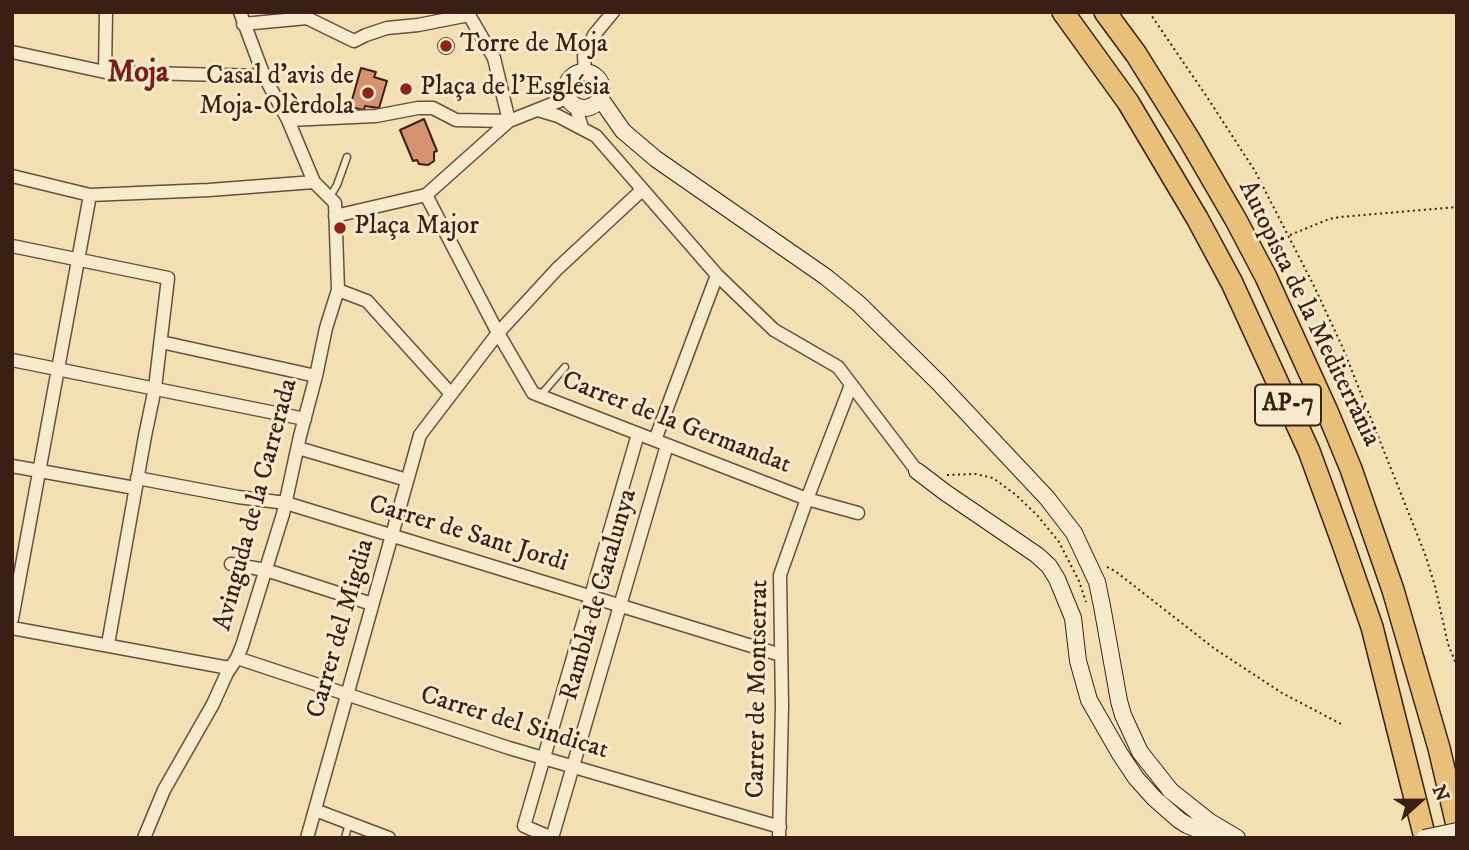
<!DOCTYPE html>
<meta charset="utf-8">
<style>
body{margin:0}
#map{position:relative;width:1469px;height:850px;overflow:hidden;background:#f2dfb2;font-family:"IM FELL DW Pica",serif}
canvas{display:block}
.frame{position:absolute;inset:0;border:14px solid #3b1f14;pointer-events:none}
.north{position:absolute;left:1385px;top:766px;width:70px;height:70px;-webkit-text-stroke:5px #f7eacd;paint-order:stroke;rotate:69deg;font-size:19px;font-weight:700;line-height:28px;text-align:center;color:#3b1f14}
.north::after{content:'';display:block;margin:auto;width:24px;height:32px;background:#3b1f14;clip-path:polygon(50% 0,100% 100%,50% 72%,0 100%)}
</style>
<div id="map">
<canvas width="1469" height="850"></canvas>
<div class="frame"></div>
<div class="north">N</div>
</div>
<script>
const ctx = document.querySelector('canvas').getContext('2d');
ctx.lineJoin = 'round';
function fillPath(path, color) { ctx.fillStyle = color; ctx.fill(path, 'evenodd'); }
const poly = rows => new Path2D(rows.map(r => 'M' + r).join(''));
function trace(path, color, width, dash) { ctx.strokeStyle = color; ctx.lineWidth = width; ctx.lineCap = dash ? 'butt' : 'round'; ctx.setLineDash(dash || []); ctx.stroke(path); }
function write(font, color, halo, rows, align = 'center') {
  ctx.font = font + ' "IM FELL DW Pica",serif'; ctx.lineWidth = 6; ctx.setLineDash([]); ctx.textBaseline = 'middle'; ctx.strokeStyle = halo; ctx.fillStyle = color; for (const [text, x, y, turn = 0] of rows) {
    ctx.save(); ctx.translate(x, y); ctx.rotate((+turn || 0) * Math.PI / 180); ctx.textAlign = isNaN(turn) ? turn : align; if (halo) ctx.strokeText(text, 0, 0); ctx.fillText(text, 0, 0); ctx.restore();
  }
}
const building = poly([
 '438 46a8 8 0 1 1 16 0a8 8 0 1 1-16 0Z',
 [361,68,376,72,374,77,387,81,379,108,365,106,364,110,350,107,361,68],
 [424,119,437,151,434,152,434,161,428,165,419,164,417,160,413,161,400,130,424,119]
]);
const path = poly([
 [1149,12,1207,97,1255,171,1313,284,1342,346,1425,554,1435,586,1448,644,1457,666],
 [1290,235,1329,219,1340,217,1457,207],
 [947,475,976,474,993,478,1016,495,1037,515,1059,542,1079,581,1086,602],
 [1107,567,1115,571,1215,649,1282,693,1341,724]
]);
const lane = poly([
 [329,198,337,185,347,157],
 [540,396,565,367],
 [345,838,349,823]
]);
const street = poly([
 [243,24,307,18,354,41,366,35,387,28,418,25,469,15,494,58,509,121],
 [12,52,105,72,264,76],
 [105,72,106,12],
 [585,72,584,56,589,46,594,35,613,12],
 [576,107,582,128],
 [538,110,558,116,596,136,717,275,774,330,838,367,917,471],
 [288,120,376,116,418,108,433,108,456,120,509,121],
 [12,176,90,195,209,190,314,182],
 [426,195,498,333,533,393,807,499,858,513],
 [335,216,426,195,509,121,567,98],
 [12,246,168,278,155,388,145,436,108,644],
 [338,290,367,301,451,394],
 [161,342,316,376],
 [12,360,305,419],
 [655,440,717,275],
 [298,448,407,480],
 [12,466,135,488],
 [137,478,238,497,286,503,781,655],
 [231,564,266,570,372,604],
 [12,619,90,195],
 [12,628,229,668],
 [237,658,509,748,780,827],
 [315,810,389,838],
 [144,838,164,790,213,704,227,673,237,658,242,646,283,514,300,436,316,376,326,328,338,290,335,203,314,182,288,120,264,76,240,12],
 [307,838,420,435,498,333,557,269,642,190],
 [552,838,524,826,638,434],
 [552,838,667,445],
 [779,838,782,706,780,575,807,499,851,385]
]);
const secondary = poly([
 '566 90a18 18 0 1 1 36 0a18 18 0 1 1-36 0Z',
 [600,98,623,131,656,159,826,277,859,304,939,383,1047,498,1074,533,1097,582,1102,606,1119,701,1123,715,1140,752,1171,791,1210,822,1237,838],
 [917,471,946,493,1037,555,1049,566,1057,579,1073,618,1078,661,1089,700,1120,754,1136,778,1154,798,1179,820,1187,825,1218,838]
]);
const highway = poly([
 [1063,12,1128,102,1197,218,1232,283,1309,451,1343,544,1372,627,1425,838],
 [1105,12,1136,54,1189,139,1236,220,1266,277,1327,411,1351,469,1393,590,1439,748,1457,825]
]);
const secondaryBridge = poly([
 [1424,838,1457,831]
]);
const markers = [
 [446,46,7,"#8f2418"],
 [406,89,7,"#8f2418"],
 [368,93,7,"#8f2418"],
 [340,228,7,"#8f2418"]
];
const shields = [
 [1288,405,66]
];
const shieldNames = [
 ["AP-7",1288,405]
];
const poiNames = [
 ["Torre de Moja",460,46],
 ["Casal d'avis de",354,78,"right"],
 ["Moja-Olèrdola",354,108,"right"],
 ["Plaça de l'Església",420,89],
 ["Plaça Major",354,228]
];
const streetNames = [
 ["Autopista de la Mediterrània",1308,314,64],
 ["Carrer de la Germandat",676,424,21],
 ["Avinguda de la Carrerada",257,505,-75],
 ["Carrer de Sant Jordi",468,535,17],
 ["Rambla de Catalunya",600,595,-74],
 ["Carrer del Migdia",342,629,-74],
 ["Carrer de Montserrat",759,689,-89],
 ["Carrer del Sindicat",514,724,17]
];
const quarterNames = [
 ["Moja",138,75]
];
fillPath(building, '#d59370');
trace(building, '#3b1f14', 2);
trace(lane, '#694f3c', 9);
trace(street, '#694f3c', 15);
trace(secondary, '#3b1f14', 18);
trace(highway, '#3b1f14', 24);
trace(path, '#3b1f14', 2, [2, 3.5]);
trace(lane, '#f7eacd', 6);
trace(street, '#f7eacd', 12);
trace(secondary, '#f7eacd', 16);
trace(highway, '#e9c079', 21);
trace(secondaryBridge, '#3b1f14', 18, []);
trace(secondaryBridge, '#f7eacd', 16);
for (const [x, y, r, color] of markers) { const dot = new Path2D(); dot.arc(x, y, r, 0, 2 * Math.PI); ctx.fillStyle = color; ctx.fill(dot); trace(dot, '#f7eacd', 2.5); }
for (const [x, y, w] of shields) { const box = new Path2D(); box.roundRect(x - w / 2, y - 20.5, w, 41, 5); ctx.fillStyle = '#f7eacd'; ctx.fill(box); trace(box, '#3b1f14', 2); }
write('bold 24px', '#3b1f14', null, shieldNames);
write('26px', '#3b1f14', '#f7eacd', poiNames, 'left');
write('26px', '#3b1f14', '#f7eacd', streetNames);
write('bold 30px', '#7a1f14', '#f7eacd', quarterNames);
</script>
